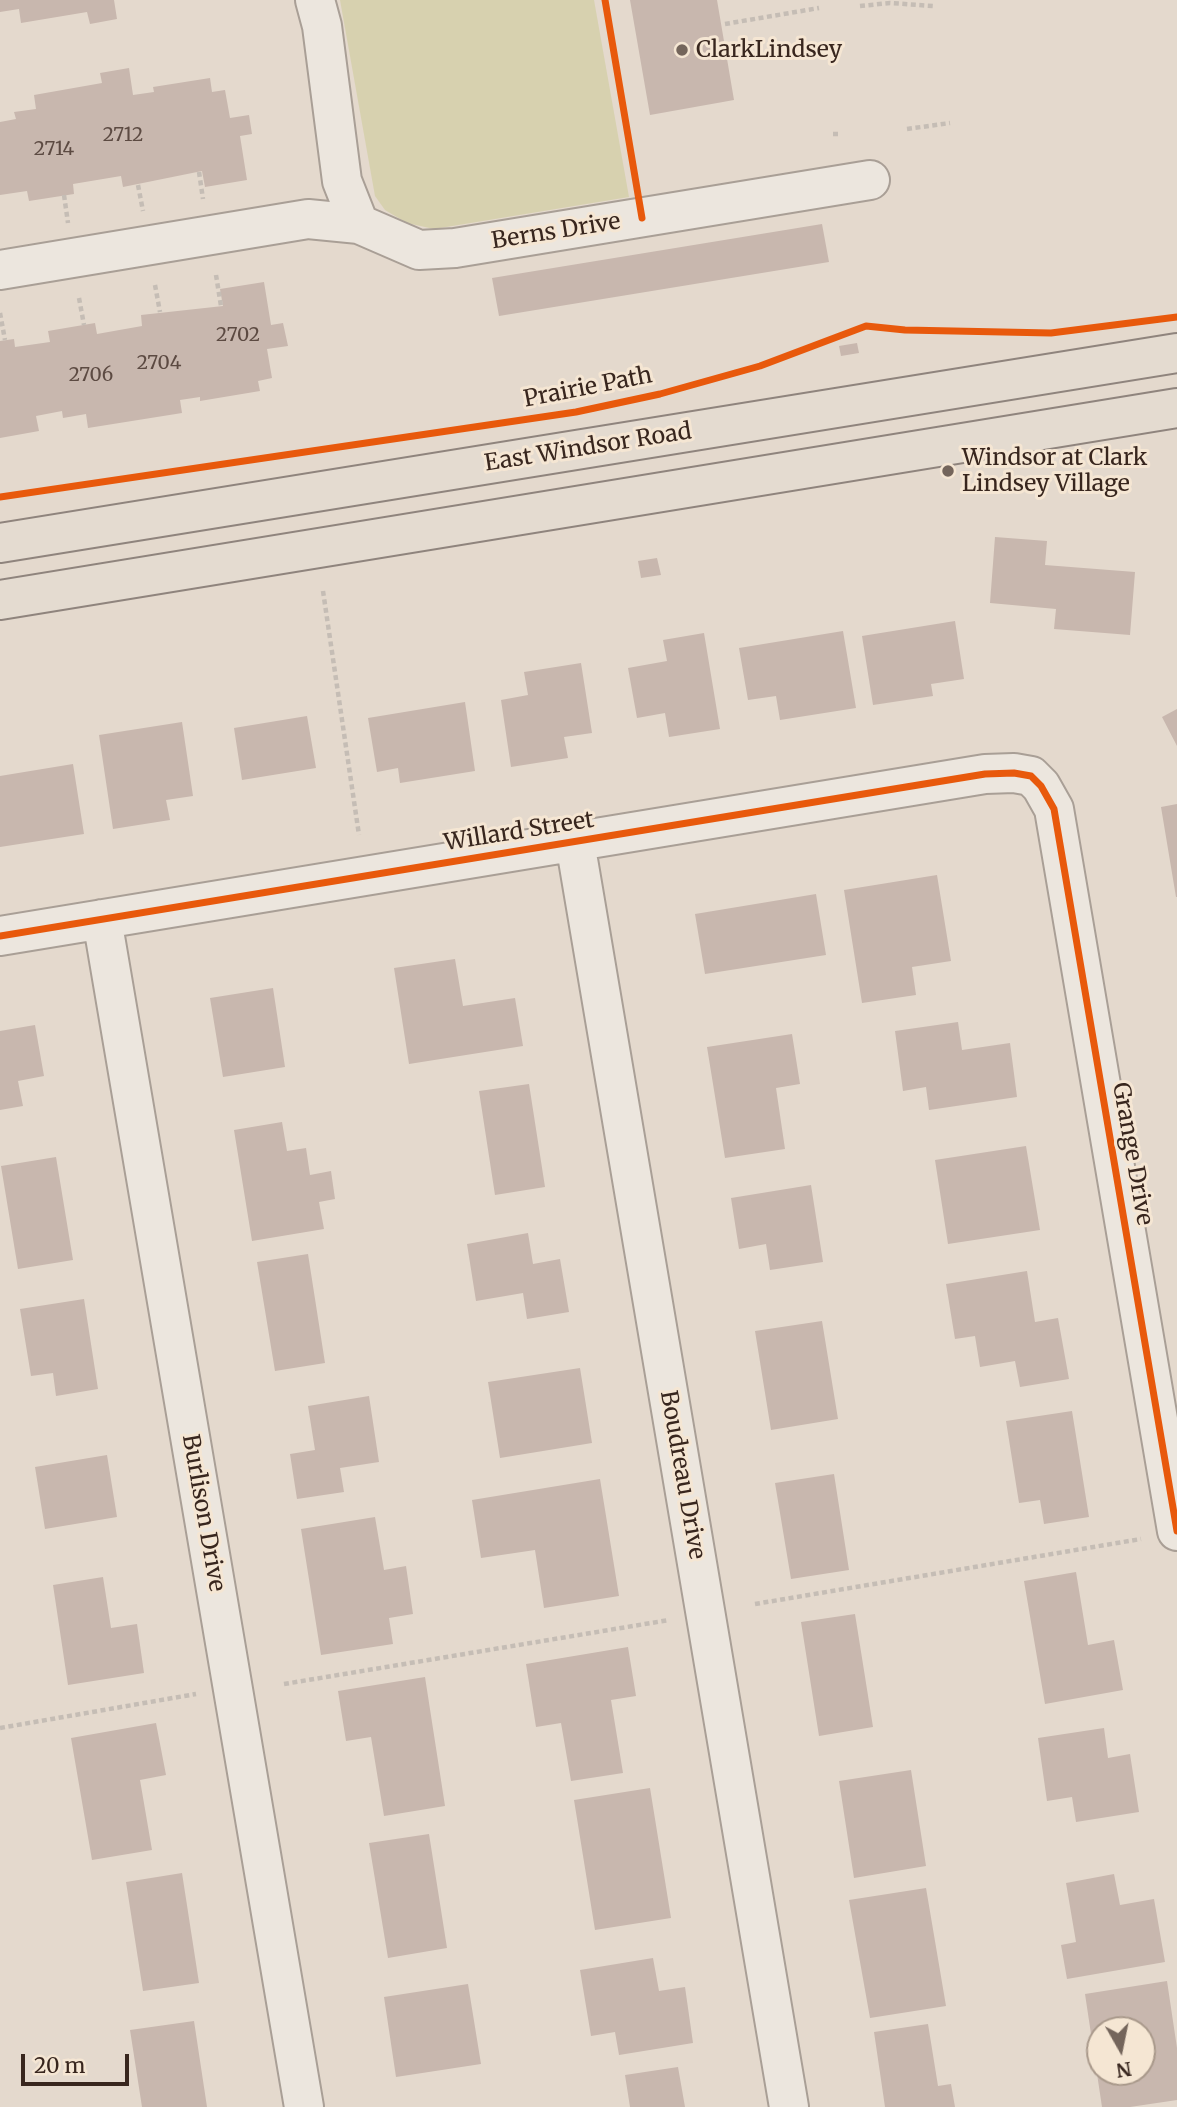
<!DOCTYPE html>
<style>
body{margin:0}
#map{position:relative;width:1177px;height:2107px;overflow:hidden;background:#e4d9cd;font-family:Merriweather,serif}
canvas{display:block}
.north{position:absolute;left:1086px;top:2016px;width:70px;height:70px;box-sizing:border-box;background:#f5e6d3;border:2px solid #a9998b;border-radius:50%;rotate:171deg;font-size:19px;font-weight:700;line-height:28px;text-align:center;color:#38261e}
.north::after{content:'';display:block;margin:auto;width:24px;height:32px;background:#74655b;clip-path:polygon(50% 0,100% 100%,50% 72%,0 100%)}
.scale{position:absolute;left:21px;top:2054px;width:108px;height:32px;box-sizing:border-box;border:4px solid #38261e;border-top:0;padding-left:9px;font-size:21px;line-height:24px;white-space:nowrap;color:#38261e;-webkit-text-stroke:5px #f5e6d3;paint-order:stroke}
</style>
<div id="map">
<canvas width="1177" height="2107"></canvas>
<div class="north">N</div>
<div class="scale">20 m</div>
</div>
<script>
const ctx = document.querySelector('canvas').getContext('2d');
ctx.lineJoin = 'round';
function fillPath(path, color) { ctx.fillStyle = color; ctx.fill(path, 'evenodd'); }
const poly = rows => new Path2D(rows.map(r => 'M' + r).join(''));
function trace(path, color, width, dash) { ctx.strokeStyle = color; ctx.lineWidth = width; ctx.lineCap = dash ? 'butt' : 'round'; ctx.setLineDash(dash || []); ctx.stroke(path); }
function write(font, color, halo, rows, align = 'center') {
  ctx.font = font + ' Merriweather,serif'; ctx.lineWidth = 6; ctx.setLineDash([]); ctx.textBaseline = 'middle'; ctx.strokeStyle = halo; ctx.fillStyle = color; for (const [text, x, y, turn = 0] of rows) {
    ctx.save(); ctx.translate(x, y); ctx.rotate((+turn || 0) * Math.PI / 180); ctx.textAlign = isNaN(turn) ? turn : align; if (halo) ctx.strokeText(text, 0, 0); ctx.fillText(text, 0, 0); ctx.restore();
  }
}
const green = poly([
 [340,0,594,0,629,197,434,229,407,223,385,210,375,196]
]);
const building = poly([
 [0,0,114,0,117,19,90,24,87,12,21,23,19,9,0,12],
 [630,0,717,0,734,100,650,115],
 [129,68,133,95,154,92,153,87,210,78,212,92,225,90,230,118,249,115,252,134,240,136,247,180,205,187,202,171,123,187,121,176,73,184,74,194,29,201,27,191,0,195,0,122,16,119,14,112,36,109,34,95,102,83,100,73],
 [822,224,829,262,499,316,492,278],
 [264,282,271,325,283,323,288,346,267,349,272,378,258,381,260,391,200,401,200,397,180,400,182,413,88,428,86,414,63,418,62,411,36,416,39,431,0,438,0,341,14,339,15,347,50,342,48,331,95,323,97,334,142,326,141,315,223,306,220,289],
 [857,343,859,353,841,356,839,346],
 [995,537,1047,541,1045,565,1135,572,1130,635,1054,629,1056,609,990,603],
 [657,558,661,575,641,578,638,561],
 [955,621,964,679,931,684,933,696,873,705,862,636],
 [843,631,856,708,780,720,776,696,748,700,739,648],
 [704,633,720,729,669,737,665,713,637,718,628,668,667,661,663,640],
 [581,663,592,733,564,737,568,758,511,767,501,700,528,695,524,672],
 [465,702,475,771,400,783,398,768,377,772,368,718],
 [1177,709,1177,746,1162,717],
 [307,716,316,768,242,780,234,728],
 [182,722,193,796,166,800,170,820,113,829,99,735],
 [73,764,84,834,0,847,0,776],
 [1177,804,1177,897,1176,897,1161,807],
 [937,875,951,961,912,967,916,995,862,1003,844,890],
 [816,894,826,955,705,974,695,914],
 [455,959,463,1006,515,998,523,1046,409,1064,394,968],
 [273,988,285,1067,223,1077,210,998],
 [958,1022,962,1050,1010,1043,1017,1097,929,1110,926,1087,903,1091,895,1031],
 [35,1025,44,1076,18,1081,23,1106,0,1110,0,1031],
 [792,1034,800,1084,776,1088,785,1149,725,1158,707,1047],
 [529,1084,545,1187,495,1195,479,1091],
 [282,1122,287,1151,306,1148,310,1175,331,1171,335,1199,319,1202,324,1229,252,1241,234,1130],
 [1026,1146,1040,1230,948,1244,935,1160],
 [56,1157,73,1260,18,1269,1,1166],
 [811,1185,823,1262,770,1270,766,1244,739,1249,731,1198],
 [528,1233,533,1264,560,1259,569,1312,527,1319,523,1293,476,1301,467,1244],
 [308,1254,325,1363,275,1371,257,1262],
 [1027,1271,1035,1322,1058,1318,1069,1379,1020,1387,1015,1361,980,1367,975,1336,955,1339,946,1284],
 [84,1299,98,1389,56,1396,53,1373,31,1376,20,1309],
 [822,1321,838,1419,771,1430,755,1331],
 [580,1368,592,1443,500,1458,488,1382],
 [369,1396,379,1462,340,1468,344,1492,297,1499,290,1454,315,1450,308,1406],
 [1072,1411,1089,1517,1044,1524,1040,1500,1019,1503,1006,1421],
 [107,1455,117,1517,45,1529,35,1467],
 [834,1474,849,1570,791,1579,775,1483],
 [600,1479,619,1596,544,1608,535,1550,481,1558,472,1500],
 [375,1517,384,1570,406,1566,413,1614,389,1618,393,1644,321,1655,301,1529],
 [1076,1572,1088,1645,1114,1640,1123,1690,1045,1704,1024,1581],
 [103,1577,111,1628,137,1624,144,1673,68,1685,53,1585],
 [855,1614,873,1727,819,1736,801,1622],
 [628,1647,636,1696,611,1700,623,1773,571,1781,561,1723,536,1727,526,1664],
 [425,1677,445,1806,384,1816,371,1737,346,1741,338,1691],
 [156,1723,166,1775,140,1780,152,1850,92,1860,71,1738],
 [1104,1728,1108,1758,1130,1754,1139,1812,1076,1822,1072,1797,1047,1801,1038,1738],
 [911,1770,926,1866,854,1878,839,1781],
 [650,1788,671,1918,595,1930,574,1800],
 [429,1834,447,1948,388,1958,369,1843],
 [182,1873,199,1983,143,1991,126,1882],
 [1114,1874,1120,1905,1154,1899,1165,1962,1067,1979,1061,1945,1076,1942,1066,1883],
 [926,1888,946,2006,870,2018,849,1900],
 [653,1958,659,1991,685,1987,693,2043,619,2055,615,2032,591,2036,580,1970],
 [1167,1981,1177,2048,1177,2100,1130,2107,1102,2107,1085,1994],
 [1100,2030,1142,2030,1142,2072,1100,2072],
 [468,1984,481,2064,396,2077,384,1997],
 [194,2021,207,2107,142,2107,130,2030],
 [928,2024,938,2086,951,2084,955,2107,885,2107,874,2032],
 [678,2067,685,2107,630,2107,625,2075]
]);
const path = poly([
 [860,6,890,3,933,6],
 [725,24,819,8],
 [907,129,950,123],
 [833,134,839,134],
 [199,172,203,199],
 [138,185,143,211],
 [64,195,68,223],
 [216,275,221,306],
 [155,285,160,312],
 [79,298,84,325],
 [0,313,5,340],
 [323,591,359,835],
 [755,1604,1141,1539],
 [284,1684,669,1620],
 [0,1728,196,1694]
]);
const minor = poly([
 [315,0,322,26,342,181,359,224,419,250,455,248,870,180],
 [0,270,308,219,359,224],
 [575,842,789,2107],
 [102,919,304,2107],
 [0,936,985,774,1014,773,1031,776,1041,786,1054,809,1177,1531]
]);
const major = poly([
 [0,543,1177,353],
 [0,600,1177,408]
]);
const cycleway = poly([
 [605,0,642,218],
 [0,497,576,412,660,394,760,366,866,326,905,330,1051,333,1177,317],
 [0,936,985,774,1014,773,1031,776,1041,786,1054,809,1177,1531]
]);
const markers = [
 [682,50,7,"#74655b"],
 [948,471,7,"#74655b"]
];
const numberNames = [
 ["2712",123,136],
 ["2714",54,150],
 ["2702",238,336],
 ["2704",159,364],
 ["2706",91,376]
];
const poiNames = [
 ["ClarkLindsey",696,50],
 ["Windsor at Clark",962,458],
 ["Lindsey Village",962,484]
];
const streetNames = [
 ["Berns Drive",556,232,-9],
 ["Prairie Path",588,388,-11],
 ["East Windsor Road",588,448,-9],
 ["Willard Street",519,832,-9],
 ["Grange Drive",1132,1154,80],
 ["Boudreau Drive",682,1475,80],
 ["Burlison Drive",203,1513,80]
];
fillPath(green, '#d7d1af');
fillPath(building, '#c8b7ae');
trace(minor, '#a99f96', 42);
trace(major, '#8f847d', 42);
trace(path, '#c5bdb5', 4.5, [5, 3.5]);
trace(minor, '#ece6de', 38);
trace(major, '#e4dbd0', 38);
trace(cycleway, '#e8590c', 7);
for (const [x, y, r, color] of markers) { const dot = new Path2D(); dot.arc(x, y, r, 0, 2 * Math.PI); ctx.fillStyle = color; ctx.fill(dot); trace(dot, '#f5e6d3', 2.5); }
write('19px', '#5c4a42', null, numberNames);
write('23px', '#38261e', '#f5e6d3', poiNames, 'left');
write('23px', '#38261e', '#f5e6d3', streetNames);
</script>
